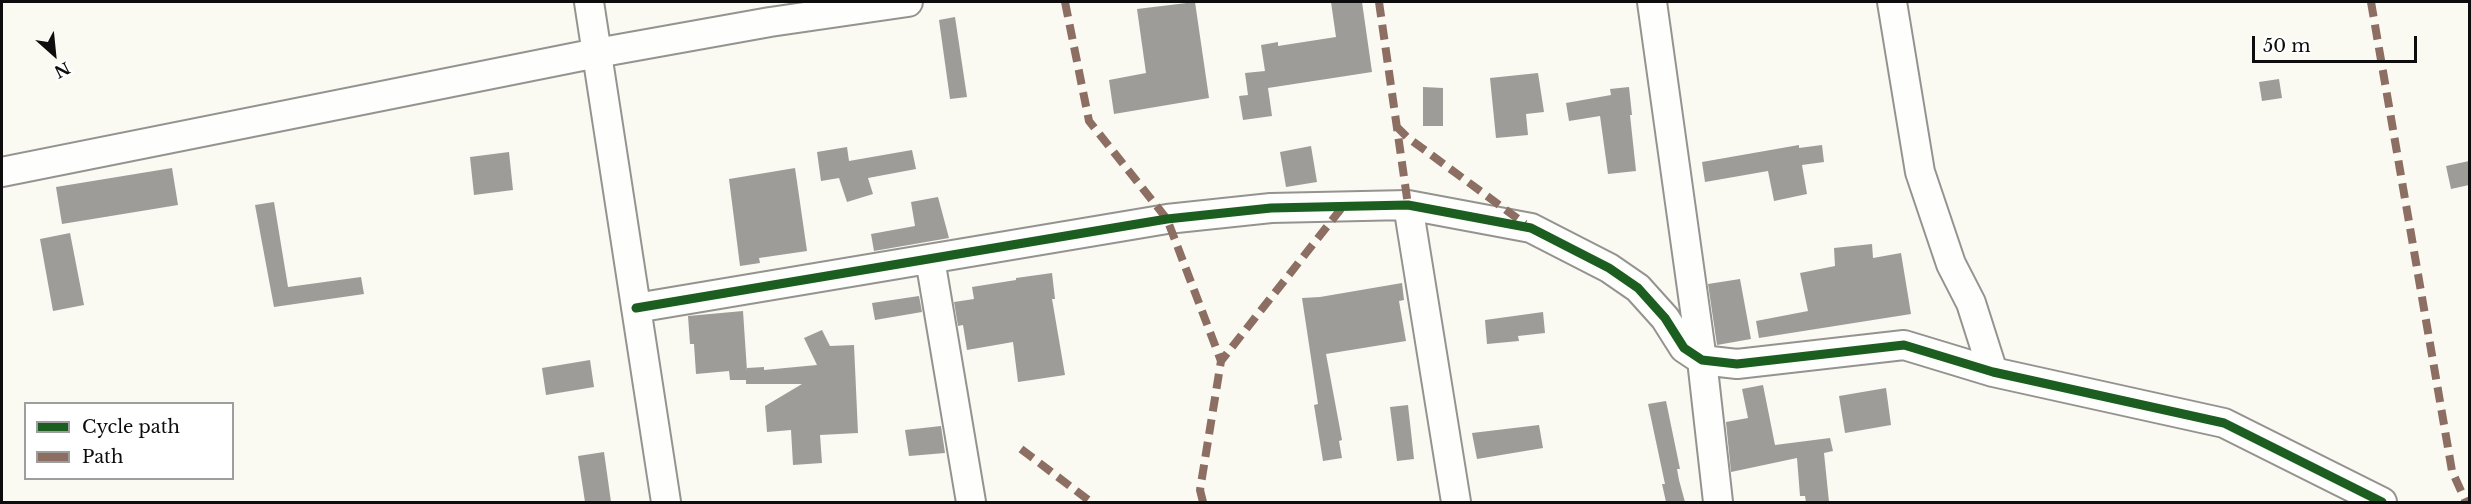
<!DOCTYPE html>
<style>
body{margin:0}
#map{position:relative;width:2471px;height:504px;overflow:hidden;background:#faf9f2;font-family:"Libre Baskerville",serif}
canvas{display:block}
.frame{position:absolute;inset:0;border:3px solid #0d0d0d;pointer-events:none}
.legend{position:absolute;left:24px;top:402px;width:210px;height:78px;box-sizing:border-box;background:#fff;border:2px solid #9e9e9e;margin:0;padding:8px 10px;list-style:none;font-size:18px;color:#0d0d0d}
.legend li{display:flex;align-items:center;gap:12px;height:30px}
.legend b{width:30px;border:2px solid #9e9e9e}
.north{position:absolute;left:24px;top:24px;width:60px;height:60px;-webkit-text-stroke:4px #fff;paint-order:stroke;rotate:153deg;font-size:16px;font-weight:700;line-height:24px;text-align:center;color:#0d0d0d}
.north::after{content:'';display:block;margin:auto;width:21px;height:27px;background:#0d0d0d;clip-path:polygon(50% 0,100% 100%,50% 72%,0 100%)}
.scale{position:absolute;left:2252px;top:36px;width:165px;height:27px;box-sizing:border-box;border:3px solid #0d0d0d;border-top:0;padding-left:8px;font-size:18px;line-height:21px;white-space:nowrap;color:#0d0d0d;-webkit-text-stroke:4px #fff;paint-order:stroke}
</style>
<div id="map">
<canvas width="2471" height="504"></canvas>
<div class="frame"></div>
<ul class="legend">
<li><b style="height:8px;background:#1b5e20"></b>Cycle path</li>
<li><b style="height:8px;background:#8d6e63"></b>Path</li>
</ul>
<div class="north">N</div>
<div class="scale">50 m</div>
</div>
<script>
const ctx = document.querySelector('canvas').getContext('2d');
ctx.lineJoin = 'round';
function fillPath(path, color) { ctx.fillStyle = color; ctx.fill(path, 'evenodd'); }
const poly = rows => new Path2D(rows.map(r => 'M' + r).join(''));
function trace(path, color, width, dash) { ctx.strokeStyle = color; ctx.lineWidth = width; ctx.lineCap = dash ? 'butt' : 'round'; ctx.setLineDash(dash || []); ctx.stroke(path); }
const building = poly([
 [1195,2,1209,98,1114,114,1109,80,1146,73,1137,9],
 [1331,2,1362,2,1372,72,1268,88,1272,116,1243,120,1239,96,1248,95,1245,73,1265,71,1261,45,1278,42,1278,46,1336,37],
 [955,17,967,97,950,99,939,20],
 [1538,73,1544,112,1526,114,1528,135,1496,138,1490,78],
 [2279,79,2282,98,2262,101,2259,82],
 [1423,87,1443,88,1443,126,1423,126],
 [1629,87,1632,115,1630,115,1636,171,1608,174,1600,116,1569,121,1566,103,1611,95,1610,89],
 [1799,145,1799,148,1822,145,1824,162,1802,165,1807,194,1774,201,1768,171,1705,182,1702,162],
 [1311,146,1317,182,1286,187,1280,152],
 [847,147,849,161,912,150,916,169,868,178,873,194,847,202,839,178,821,181,817,152],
 [509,152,513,190,474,195,470,157],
 [2469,161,2469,185,2451,189,2446,166],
 [172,168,178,205,62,224,56,187],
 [795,168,807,251,759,258,760,263,740,266,729,179],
 [938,197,949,238,874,251,871,234,915,226,911,202],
 [274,202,288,287,361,277,364,294,274,307,255,205],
 [70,233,84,305,53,311,40,239],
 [1872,244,1873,258,1901,253,1911,314,1759,338,1756,321,1808,311,1800,273,1835,266,1834,248],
 [1052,273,1055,299,1052,299,1065,375,1018,382,1013,342,967,350,963,325,958,326,954,302,974,299,972,287,1016,280,1016,278],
 [1740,279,1751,339,1717,345,1708,284],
 [1402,283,1404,300,1399,301,1406,341,1326,354,1342,440,1339,441,1342,458,1323,461,1314,405,1318,404,1302,298,1320,297],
 [919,296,922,312,875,320,872,303],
 [743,311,747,371,747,368,764,367,764,370,817,365,804,338,822,330,830,346,854,345,858,433,820,435,822,463,793,465,791,430,767,432,765,406,802,384,746,384,746,380,730,380,729,371,696,374,694,344,690,344,688,316],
 [1543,312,1545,333,1518,336,1519,341,1487,344,1485,320],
 [590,360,594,387,546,395,542,368],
 [1763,385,1775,445,1830,438,1833,451,1824,453,1829,502,1806,502,1805,496,1800,496,1797,458,1731,472,1726,422,1748,418,1742,389],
 [1886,388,1891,425,1845,433,1839,396],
 [1666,401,1680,469,1677,469,1679,480,1685,502,1666,502,1662,484,1665,484,1648,404],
 [1408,405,1414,459,1397,461,1390,407],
 [1539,425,1543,448,1477,459,1472,433],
 [941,426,945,453,909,456,905,430],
 [604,452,611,502,585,502,578,456]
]);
const minor = poly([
 [589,2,666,502],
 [1652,2,1702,360,1718,502],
 [1892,2,1920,172,1951,264,1971,303,1993,372],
 [2,172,597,53,770,22,908,2],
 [1408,205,1456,502],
 [930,259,971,502],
 [636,308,1167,219,1271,208,1408,205,1531,228,1609,268,1638,288,1665,318,1684,348,1702,360,1737,364,1904,345,1993,372,2224,423,2382,502]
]);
const quiet = poly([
 [1065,2,1089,121,1167,219,1221,361],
 [1379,2,1408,205],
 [2371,2,2452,471,2466,502],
 [1396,126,1407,137,1525,224],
 [1021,449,1091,502],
 [1203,502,1200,490,1221,361,1344,205]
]);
const cycleway = poly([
 [636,308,1167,219,1271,208,1408,205,1531,228,1609,268,1638,288,1665,318,1684,348,1702,360,1737,364,1904,345,1993,372,2224,423,2382,502]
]);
fillPath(building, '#9d9c98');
trace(minor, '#949390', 32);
trace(minor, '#fefefd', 28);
trace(quiet, '#8d6e63', 8, [15, 8]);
trace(cycleway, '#1b5e20', 9);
</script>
